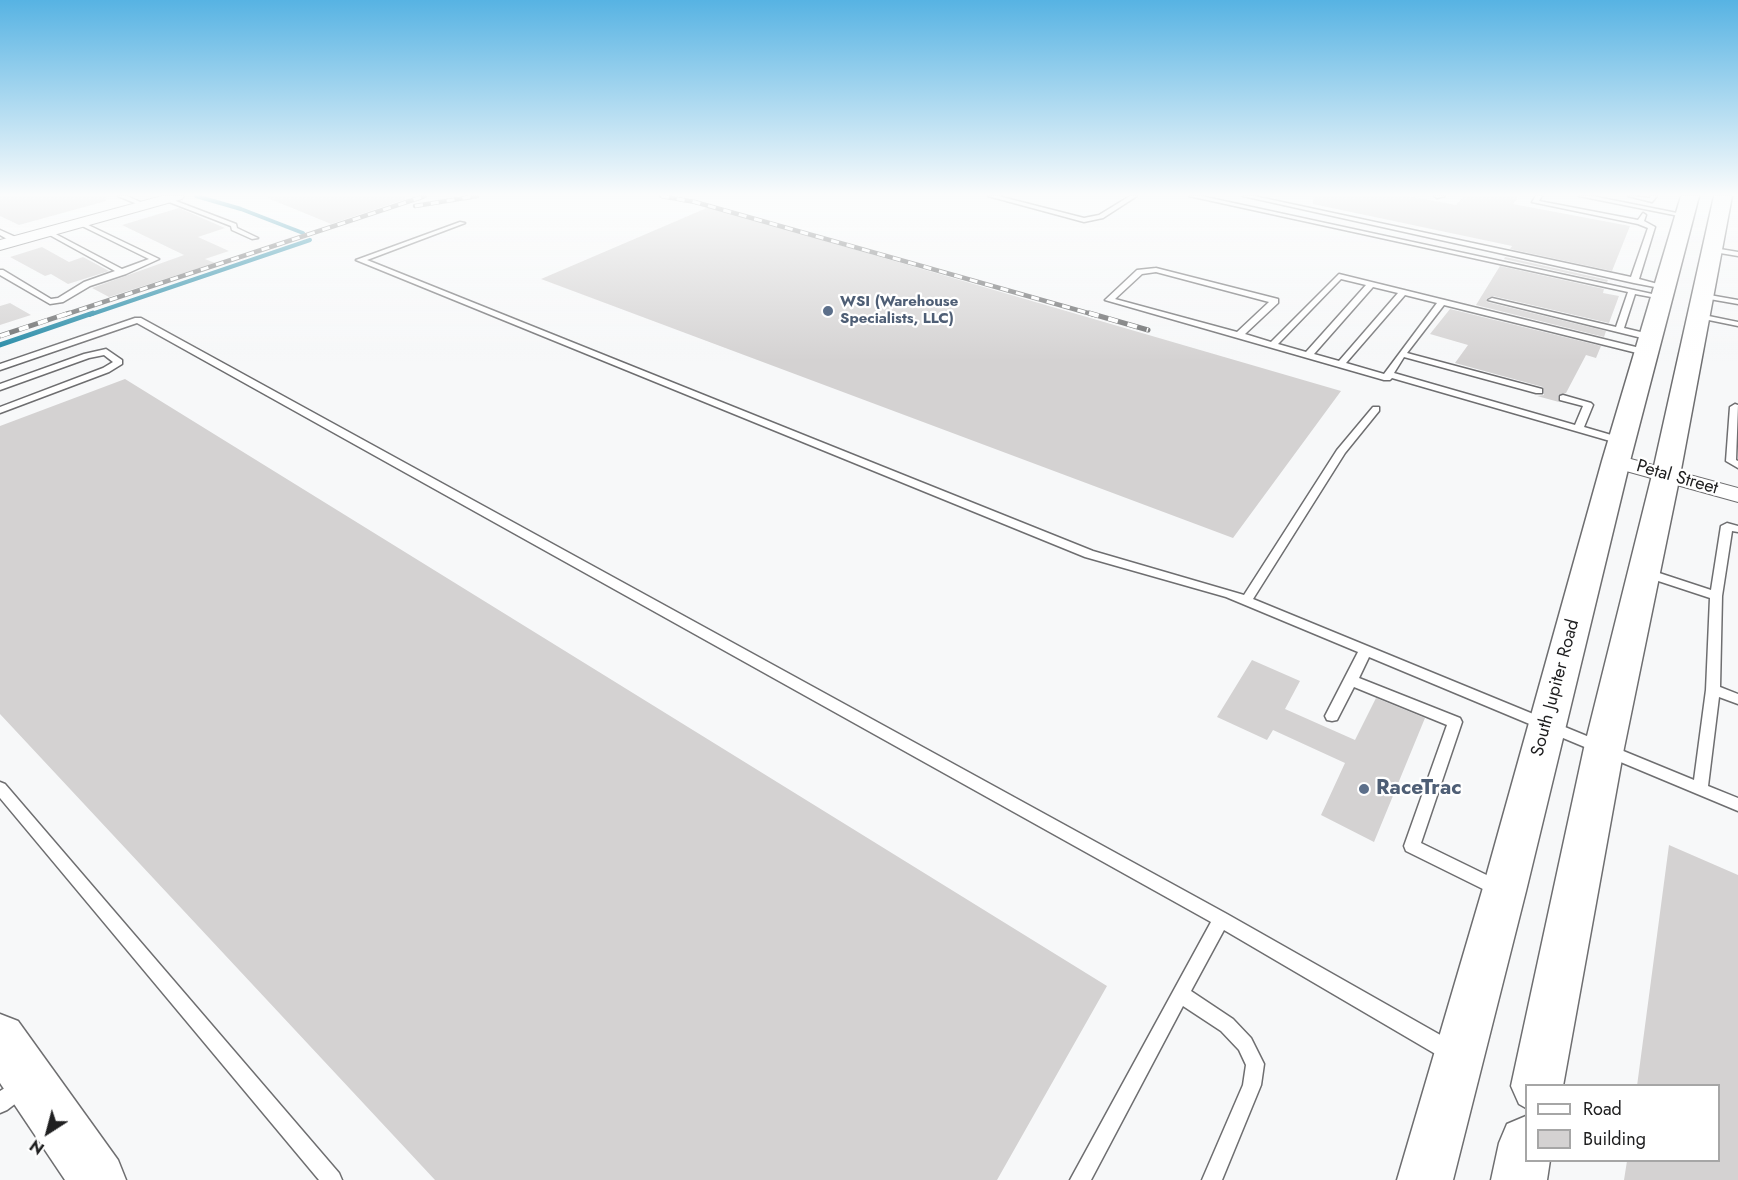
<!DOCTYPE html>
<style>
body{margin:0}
#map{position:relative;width:1738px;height:1180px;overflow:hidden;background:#f7f8f9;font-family:Jost,sans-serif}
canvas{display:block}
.legend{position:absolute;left:1525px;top:1084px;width:195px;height:78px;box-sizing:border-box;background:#fff;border:2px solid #a6a6a6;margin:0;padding:8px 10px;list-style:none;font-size:18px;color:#202021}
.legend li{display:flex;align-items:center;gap:12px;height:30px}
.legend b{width:30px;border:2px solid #a6a6a6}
.north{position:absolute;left:18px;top:1102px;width:60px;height:60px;-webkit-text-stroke:4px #fff;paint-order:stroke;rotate:216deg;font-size:16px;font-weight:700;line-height:24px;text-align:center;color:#202021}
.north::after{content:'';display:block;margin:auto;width:21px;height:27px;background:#202021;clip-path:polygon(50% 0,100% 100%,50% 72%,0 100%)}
</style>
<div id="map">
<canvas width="1738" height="1180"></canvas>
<ul class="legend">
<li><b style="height:8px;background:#fff"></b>Road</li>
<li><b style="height:16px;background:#d4d2d2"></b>Building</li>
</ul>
<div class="north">N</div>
</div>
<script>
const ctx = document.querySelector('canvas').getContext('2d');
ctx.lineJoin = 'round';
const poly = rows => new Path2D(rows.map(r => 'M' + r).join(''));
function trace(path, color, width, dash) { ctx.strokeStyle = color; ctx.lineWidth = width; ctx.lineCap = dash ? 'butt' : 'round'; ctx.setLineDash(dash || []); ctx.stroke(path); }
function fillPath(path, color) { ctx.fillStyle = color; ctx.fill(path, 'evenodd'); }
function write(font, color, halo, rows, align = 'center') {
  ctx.font = font + ' Jost,sans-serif'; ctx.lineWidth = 4.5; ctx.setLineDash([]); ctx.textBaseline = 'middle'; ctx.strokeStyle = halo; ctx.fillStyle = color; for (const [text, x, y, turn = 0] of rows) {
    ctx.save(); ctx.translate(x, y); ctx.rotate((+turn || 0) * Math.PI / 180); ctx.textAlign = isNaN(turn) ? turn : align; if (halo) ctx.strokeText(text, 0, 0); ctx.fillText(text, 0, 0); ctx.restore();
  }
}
const streamFar1 = poly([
 [196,196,241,209,303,233],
 [89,315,310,240]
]);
const stream = poly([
 [0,345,93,313]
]);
const building = poly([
 [0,196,106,196,106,201,19,225,0,216],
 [263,196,405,196,406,199,331,224],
 [1313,196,1409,196,1456,205,1464,196,1519,196,1513,204,1630,226,1612,271,1510,249,1512,246,1313,204],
 [709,207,1341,391,1233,538,541,279],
 [179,208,225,228,198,237,229,251,205,259,215,263,109,297,92,288,184,255,122,225],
 [42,247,69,262,83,257,109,271,68,284,51,274,45,276,10,257],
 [1505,257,1608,280,1607,282,1504,259],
 [1500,266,1604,289,1603,293,1619,296,1609,323,1493,296,1486,299,1487,302,1606,331,1604,337,1476,305],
 [10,303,31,315,0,325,0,306],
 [1450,309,1601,346,1596,358,1586,355,1566,393,1558,395,1559,402,1537,396,1544,395,1543,387,1455,363,1468,345,1430,334],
 [125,379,1107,986,997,1180,435,1180,0,714,0,426],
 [1252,660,1300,681,1285,709,1355,740,1376,698,1425,718,1374,842,1321,815,1345,763,1273,730,1267,740,1217,717],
 [1669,845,1738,875,1738,1180,1624,1180,1627,1161,1719,1161,1719,1086,1637,1086]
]);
const lane = poly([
 [118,196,127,196,147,205,142,206,118,196],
 [988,196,998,196,1084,218,1099,215,1130,196,1137,196,1103,218,1084,222,988,196],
 [1189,196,1201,196,1666,297,1662,299,1635,294,1624,328,1653,335,1654,337,1650,340,1488,300,1492,298,1616,327,1628,292,1189,196],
 [1243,196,1254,196,1631,277,1648,228,1638,224,1532,202,1536,196,1542,196,1539,201,1638,220,1643,213,1646,215,1644,221,1655,227,1639,279,1669,287,1665,289,1634,283,1243,196],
 [1434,196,1445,196,1437,198,1434,196],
 [1579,196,1592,196,1687,215,1684,217,1579,196],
 [1628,196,1650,198,1651,196,1657,196,1652,202,1628,196],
 [164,198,168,198,236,224,237,228,258,238,252,239,232,230,231,226,164,200,164,198],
 [78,222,82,222,159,259,126,274,90,286,63,302,50,304,0,275,0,270,3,270,51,299,58,298,84,282,115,271,46,233,46,231,48,230,122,269,149,259,78,224,78,222],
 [460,222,465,223,367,260,1093,551,1244,595,1337,450,1373,407,1379,407,1379,411,1345,453,1253,599,1694,780,1706,690,1710,598,1640,575,1638,572,1644,568,1711,590,1721,526,1727,523,1738,526,1738,532,1732,531,1722,596,1720,687,1738,694,1738,704,1719,697,1708,786,1738,798,1738,811,1369,657,1359,678,1460,718,1462,722,1421,843,1503,883,1505,888,1503,893,1497,895,1491,893,1406,851,1404,846,1447,725,1354,687,1337,720,1332,721,1327,720,1325,716,1358,652,1226,597,1085,557,356,260,460,222],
 [0,230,20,239,21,241,14,243,0,235,0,230],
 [1708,247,1738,252,1738,256,1708,251,1708,247],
 [1156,268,1278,299,1278,303,1245,334,1271,342,1339,274,1648,350,1648,354,1645,355,1444,305,1407,353,1542,389,1542,393,1536,393,1404,357,1394,373,1575,425,1583,406,1560,400,1560,396,1563,395,1591,403,1593,405,1584,427,1625,439,1626,441,1625,443,1617,443,1392,378,1390,380,1384,380,1105,300,1137,270,1156,268],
 [1156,272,1269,302,1237,332,1115,299,1142,274,1156,272],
 [1341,279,1366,285,1306,352,1278,344,1341,279],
 [1373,287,1398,293,1339,361,1314,354,1373,287],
 [1405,295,1437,303,1384,374,1346,363,1405,295],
 [1698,293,1738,300,1738,304,1698,297,1698,293],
 [1694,313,1738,322,1738,326,1694,317,1694,313],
 [135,318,141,318,1227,914,1458,1045,1460,1052,1458,1059,1451,1061,1444,1059,1224,930,1191,991,1233,1019,1251,1038,1264,1064,1261,1085,1222,1180,1202,1180,1243,1085,1246,1065,1239,1050,1221,1031,1183,1006,1091,1180,1070,1180,1211,922,137,323,0,370,0,364,135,318],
 [106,349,122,360,122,364,109,372,0,413,0,407,103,368,113,362,104,355,89,358,0,390,0,384,84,354,106,349],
 [1735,404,1738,405,1736,460,1738,461,1738,468,1726,461,1730,407,1735,404],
 [0,782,5,784,339,1173,342,1180,319,1180,0,798,0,782],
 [21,1078,28,1080,30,1087,28,1094,7,1110,0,1113,0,1091,21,1078]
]);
const street = poly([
 [162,196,184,196,182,199,0,250,0,240,162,196],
 [1616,455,1738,488,1738,502,1608,466,1605,461,1608,456,1616,455]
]);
const secondary = poly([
 [0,1014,18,1021,118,1160,126,1180,65,1180,0,1083,0,1014]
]);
const primary = poly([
 [1681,196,1699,196,1630,461,1526,891,1453,1180,1397,1180,1482,891,1602,461,1681,196],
 [1714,196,1732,196,1680,475,1624,748,1563,1086,1526,1086,1526,1108,1519,1104,1511,1086,1584,748,1652,475,1714,196],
 [1526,1116,1526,1160,1550,1160,1547,1180,1491,1180,1499,1143,1507,1124,1526,1116]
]);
const railFar1 = poly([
 [661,196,695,202,1095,315],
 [415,206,477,196],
 [64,315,425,196]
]);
const rail = poly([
 [1089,313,1148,330],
 [0,336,69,313]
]);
const markers = [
 [828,311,6,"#5c6f8a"],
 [1364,789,6,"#5c6f8a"]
];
const farServicenames = [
 ["WSI (Warehouse",840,302],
 ["Specialists, LLC)",840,319]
];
const streetNames = [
 ["Petal Street",1677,478,16],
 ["South Jupiter Road",1556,688,-75]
];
const nearServicenames = [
 ["RaceTrac",1376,789]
];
trace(streamFar1, '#1e86a3', 4);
trace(stream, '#1e86a3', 5);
fillPath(building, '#d4d2d2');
trace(lane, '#6e6e70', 3);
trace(street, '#6e6e70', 2);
trace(secondary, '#6e6e70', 3);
trace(primary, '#6e6e70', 3);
fillPath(lane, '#fff');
fillPath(street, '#fff');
fillPath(secondary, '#fff');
fillPath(primary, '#fff');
trace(railFar1, '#696a6b', 4.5);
trace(rail, '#696a6b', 5);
trace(railFar1, '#fff', 3, [8]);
trace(rail, '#fff', 4, [10]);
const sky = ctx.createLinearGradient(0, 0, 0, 361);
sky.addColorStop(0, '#57b3e3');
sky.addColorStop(0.54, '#fbfcfc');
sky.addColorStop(1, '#fbfcfc00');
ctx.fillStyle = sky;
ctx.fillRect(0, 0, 1738, 361);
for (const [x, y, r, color] of markers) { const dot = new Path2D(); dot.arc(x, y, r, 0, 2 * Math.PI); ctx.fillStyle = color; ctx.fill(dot); trace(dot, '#fff', 2); }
write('bold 15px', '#4e5e75', '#fff', farServicenames, 'left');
write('18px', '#202021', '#fff', streetNames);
write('bold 21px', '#4e5e75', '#fff', nearServicenames, 'left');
</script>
